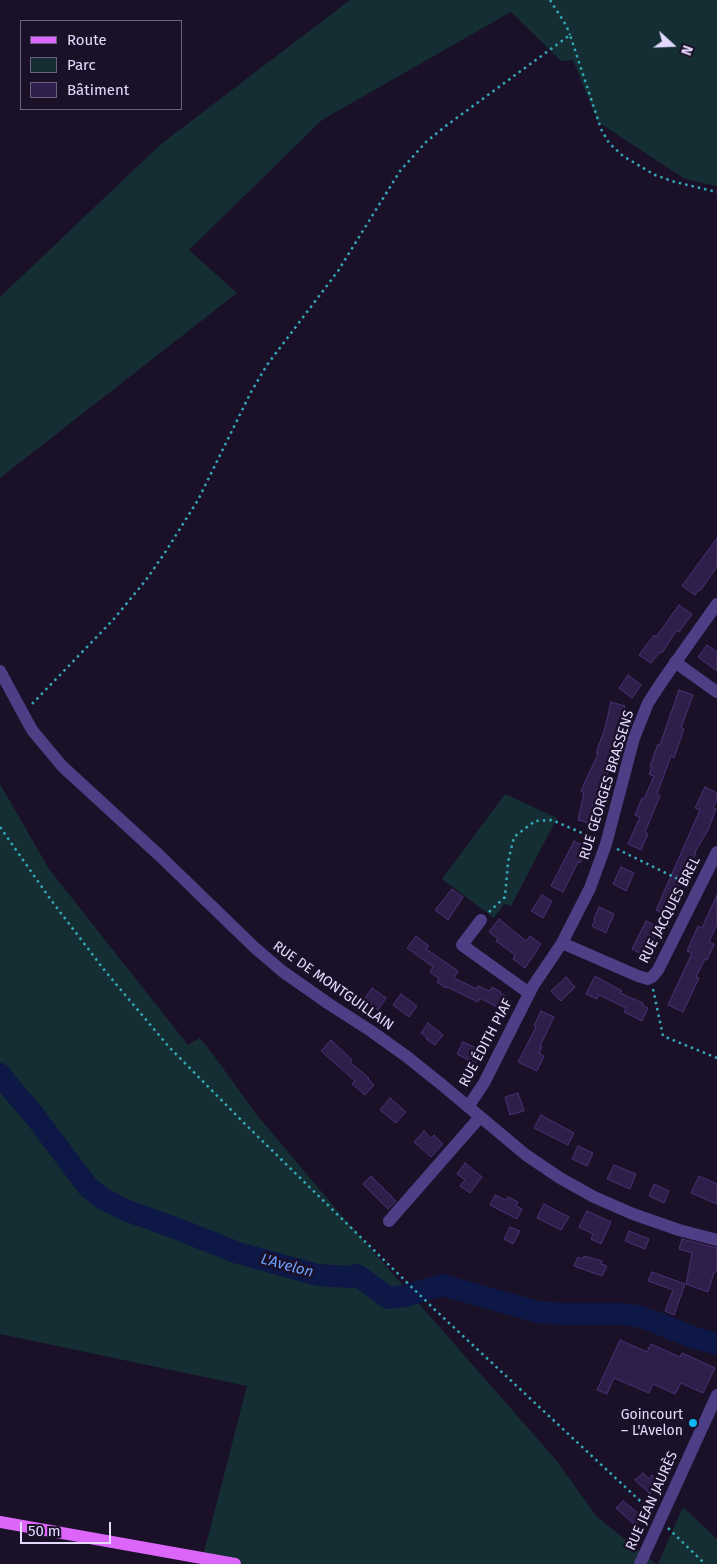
<!DOCTYPE html>
<meta charset="utf-8">
<style>
body{margin:0}
#map{position:relative;width:717px;height:1564px;overflow:hidden;background:#1a1129;font-family:"Fira Sans",sans-serif}
canvas{display:block}
.legend{position:absolute;left:20px;top:20px;width:162px;height:90px;box-sizing:border-box;background:#1a1129;border:1px solid #6b617e;margin:0;padding:6px 9px;list-style:none;font-size:15px;color:#e5dafe}
.legend li{display:flex;align-items:center;gap:10px;height:25px}
.legend b{width:25px;border:1px solid #6b617e}
.north{position:absolute;left:647px;top:20px;width:50px;height:50px;-webkit-text-stroke:4px #1a1129;paint-order:stroke;rotate:110deg;font-size:14px;font-weight:700;line-height:20px;text-align:center;color:#e5dafe}
.north::after{content:'';display:block;margin:auto;width:18px;height:22px;background:#e5dafe;clip-path:polygon(50% 0,100% 100%,50% 72%,0 100%)}
.scale{position:absolute;left:20px;top:1522px;width:91px;height:22px;box-sizing:border-box;border:2px solid #e5dafe;border-top:0;padding-left:6px;font-size:15px;line-height:18px;white-space:nowrap;color:#e5dafe;-webkit-text-stroke:4px #1a1129;paint-order:stroke}
</style>
<div id="map">
<canvas width="717" height="1564"></canvas>
<ul class="legend">
<li><b style="height:6px;background:#dc66f9"></b>Route</li>
<li><b style="height:14px;background:#152e33"></b>Parc</li>
<li><b style="height:14px;background:#2e1e49"></b>Bâtiment</li>
</ul>
<div class="north">N</div>
<div class="scale">50 m</div>
</div>
<script>
const ctx = document.querySelector('canvas').getContext('2d');
ctx.lineJoin = 'round';
function fillPath(path, color) { ctx.fillStyle = color; ctx.fill(path, 'evenodd'); }
const poly = rows => new Path2D(rows.map(r => 'M' + r).join(''));
function trace(path, color, width, dash) { ctx.strokeStyle = color; ctx.lineWidth = width; ctx.lineCap = dash ? 'butt' : 'round'; ctx.setLineDash(dash || []); ctx.stroke(path); }
function write(font, color, halo, rows, align = 'center') {
  ctx.font = font + ' "Fira Sans",sans-serif'; ctx.lineWidth = 5; ctx.setLineDash([]); ctx.textBaseline = 'middle'; ctx.strokeStyle = halo; ctx.fillStyle = color; for (const [text, x, y, turn = 0] of rows) {
    ctx.save(); ctx.translate(x, y); ctx.rotate((+turn || 0) * Math.PI / 180); ctx.textAlign = isNaN(turn) ? turn : align; if (halo) ctx.strokeText(text, 0, 0); ctx.fillText(text, 0, 0); ctx.restore();
  }
}
const green = poly([
 [350,0,717,0,717,186,685,179,598,122,573,60,561,61,511,12,322,120,189,250,237,293,0,478,0,297,161,144],
 [0,784,49,869,188,1045,200,1038,215,1057,256,1114,343,1217,556,1460,597,1517,656,1564,201,1564,247,1386,0,1334],
 [505,794,557,818,511,906,504,904,494,918,442,879],
 [683,1507,717,1539,717,1564,658,1564]
]);
const river = poly([
 [0,1074,9,1086,34,1115,88,1187,102,1198,125,1210,178,1229,238,1253,318,1275,349,1277,357,1275,389,1298,405,1296,442,1285,538,1312,563,1314,619,1314,638,1316,660,1324,692,1337,717,1344]
]);
const building = poly([
 [717,538,717,567,700,591,698,590,695,595,682,586,717,538],
 [679,605,692,614,679,632,677,630,662,653,660,652,651,663,639,655,654,635,656,637,679,605],
 [707,645,717,652,717,671,698,657,707,645],
 [628,675,641,685,632,698,619,688,628,675],
 [679,690,693,695,681,728,684,729,674,758,671,756,657,794,660,796,645,832,648,834,641,850,628,844,640,817,635,815,642,798,644,799,654,776,649,774,652,767,650,766,658,744,660,745,679,690],
 [611,702,625,706,623,718,614,742,616,742,614,747,616,748,606,772,608,773,592,805,595,806,593,814,595,814,593,824,578,820,584,793,581,791,598,754,596,753,605,728,611,702],
 [705,787,717,793,717,799,713,808,716,809,708,830,695,852,696,853,689,869,687,868,677,889,681,891,669,916,656,910,700,810,695,808,705,787],
 [574,841,588,848,580,863,578,862,563,892,551,886,574,841],
 [621,867,634,873,626,891,613,884,621,867],
 [452,889,463,897,448,920,435,910,452,889],
 [542,895,552,901,543,918,531,911,542,895],
 [717,895,717,924,709,942,714,944,707,960,705,959,696,977,699,978,683,1012,668,1005,692,953,687,951,698,926,702,928,717,895],
 [599,907,614,914,606,933,592,926,595,920,594,919,599,907],
 [499,919,526,941,530,936,541,944,525,968,513,959,515,955,496,941,498,939,489,932,499,919],
 [646,921,658,927,652,944,653,944,647,957,632,949,646,921],
 [416,936,429,946,426,949,458,971,454,978,477,989,478,986,490,991,492,987,501,992,500,993,506,996,499,1008,480,998,478,1002,447,987,446,988,437,982,439,979,430,972,433,967,407,948,416,936],
 [595,976,622,991,620,993,643,1003,642,1005,648,1008,642,1021,624,1012,626,1008,599,995,597,999,586,994,595,976],
 [566,977,575,987,561,1001,551,991,566,977],
 [372,988,386,998,378,1010,364,999,372,988],
 [401,994,417,1006,409,1017,393,1005,401,994],
 [541,1011,554,1017,540,1046,542,1047,539,1053,544,1056,537,1071,518,1062,536,1027,534,1026,541,1011],
 [428,1023,443,1035,435,1045,426,1039,428,1038,421,1033,428,1023],
 [331,1040,352,1060,350,1062,369,1078,368,1079,374,1085,365,1095,352,1084,355,1081,321,1051,331,1040],
 [463,1042,481,1050,475,1064,457,1054,463,1042],
 [518,1093,524,1111,510,1115,505,1097,518,1093],
 [390,1098,406,1112,396,1123,380,1110,390,1098],
 [541,1115,574,1133,568,1145,534,1128,541,1115],
 [424,1131,431,1138,434,1135,443,1144,431,1157,414,1142,424,1131],
 [578,1146,593,1153,587,1166,572,1159,578,1146],
 [465,1163,482,1177,470,1193,460,1186,465,1180,457,1174,465,1163],
 [614,1165,636,1174,630,1189,607,1179,614,1165],
 [371,1176,396,1201,388,1209,363,1184,371,1176],
 [699,1176,717,1184,717,1204,691,1193,699,1176],
 [654,1184,669,1191,664,1203,649,1196,654,1184],
 [495,1195,506,1200,508,1197,518,1202,516,1206,522,1209,517,1219,490,1205,495,1195],
 [544,1204,569,1217,561,1230,537,1218,544,1204],
 [587,1211,611,1222,601,1244,591,1239,593,1234,579,1227,587,1211],
 [510,1227,520,1231,513,1244,504,1239,510,1227],
 [629,1231,649,1239,645,1249,625,1241,629,1231],
 [682,1239,717,1248,717,1272,714,1272,708,1292,686,1284,692,1253,679,1249,682,1239],
 [584,1256,602,1261,601,1264,607,1266,602,1276,574,1266,578,1257,583,1259,584,1256],
 [652,1272,685,1284,674,1315,665,1311,673,1290,648,1281,652,1272],
 [620,1340,647,1352,651,1344,680,1357,682,1353,715,1368,703,1393,681,1383,675,1394,653,1384,649,1393,614,1378,607,1394,597,1390,620,1340],
 [643,1473,649,1479,652,1475,660,1483,650,1494,635,1480,643,1473],
 [623,1501,643,1517,635,1525,616,1508,623,1501]
]);
const path = poly([
 [550,0,566,25,570,35],
 [32,704,113,620,146,580,166,551,198,500,251,392,267,365,338,271,400,171,426,142,447,125,570,35,601,129,609,143,623,156,655,175,675,182,717,192],
 [0,827,51,900,105,971,169,1047,244,1123,433,1308,652,1512],
 [617,849,688,884],
 [489,912,505,897,508,862,514,837,535,821,552,820,596,839],
 [653,989,663,1036,717,1058],
 [668,1528,705,1564]
]);
const minor = poly([
 [675,662,717,692],
 [0,671,32,730,62,766,160,856,254,947,282,971,329,1004,371,1031,406,1056,441,1084,526,1155,560,1178,594,1197,633,1214,679,1230,717,1240],
 [481,920,462,945,529,993],
 [562,943,638,976,648,979,652,977,658,970,717,852],
 [468,1107,484,1083,533,986,562,943,590,888,606,844,634,738,648,703,663,680,717,604],
 [389,1221,480,1117],
 [640,1564,717,1395]
]);
const major = poly([
 [0,1522,235,1564]
]);
const markers = [
 [693,1423,5,"#0eb6f6"]
];
const streetNames = [
 ["RUE GEORGES BRASSENS",607,785,-73],
 ["RUE JACQUES BREL",670,910,-63],
 ["RUE DE MONTGUILLAIN",333,986,35],
 ["RUE ÉDITH PIAF",486,1043,-62],
 ["RUE JEAN JAURÈS",652,1501,-66]
];
const poiNames = [
 ["Goincourt",683,1415],
 ["– L'Avelon",683,1431]
];
const waterNames = [
 ["L'Avelon",287,1266,15]
];
fillPath(green, '#152e33');
trace(river, '#0d1846', 22);
fillPath(building, '#2e1e49');
trace(building, '#4a3174', 1);
trace(path, '#35a8b7', 2.5, [2.5, 4]);
trace(minor, '#4e3e86', 12);
trace(major, '#dc66f9', 12);
for (const [x, y, r, color] of markers) { const dot = new Path2D(); dot.arc(x, y, r, 0, 2 * Math.PI); ctx.fillStyle = color; ctx.fill(dot); trace(dot, '#1a1129', 2); }
write('14px', '#e5dafe', '#1a1129', streetNames);
write('14px', '#e5dafe', '#1a1129', poiNames, 'right');
write('italic 15px', '#6d9ffa', '#1a1129', waterNames);
</script>
